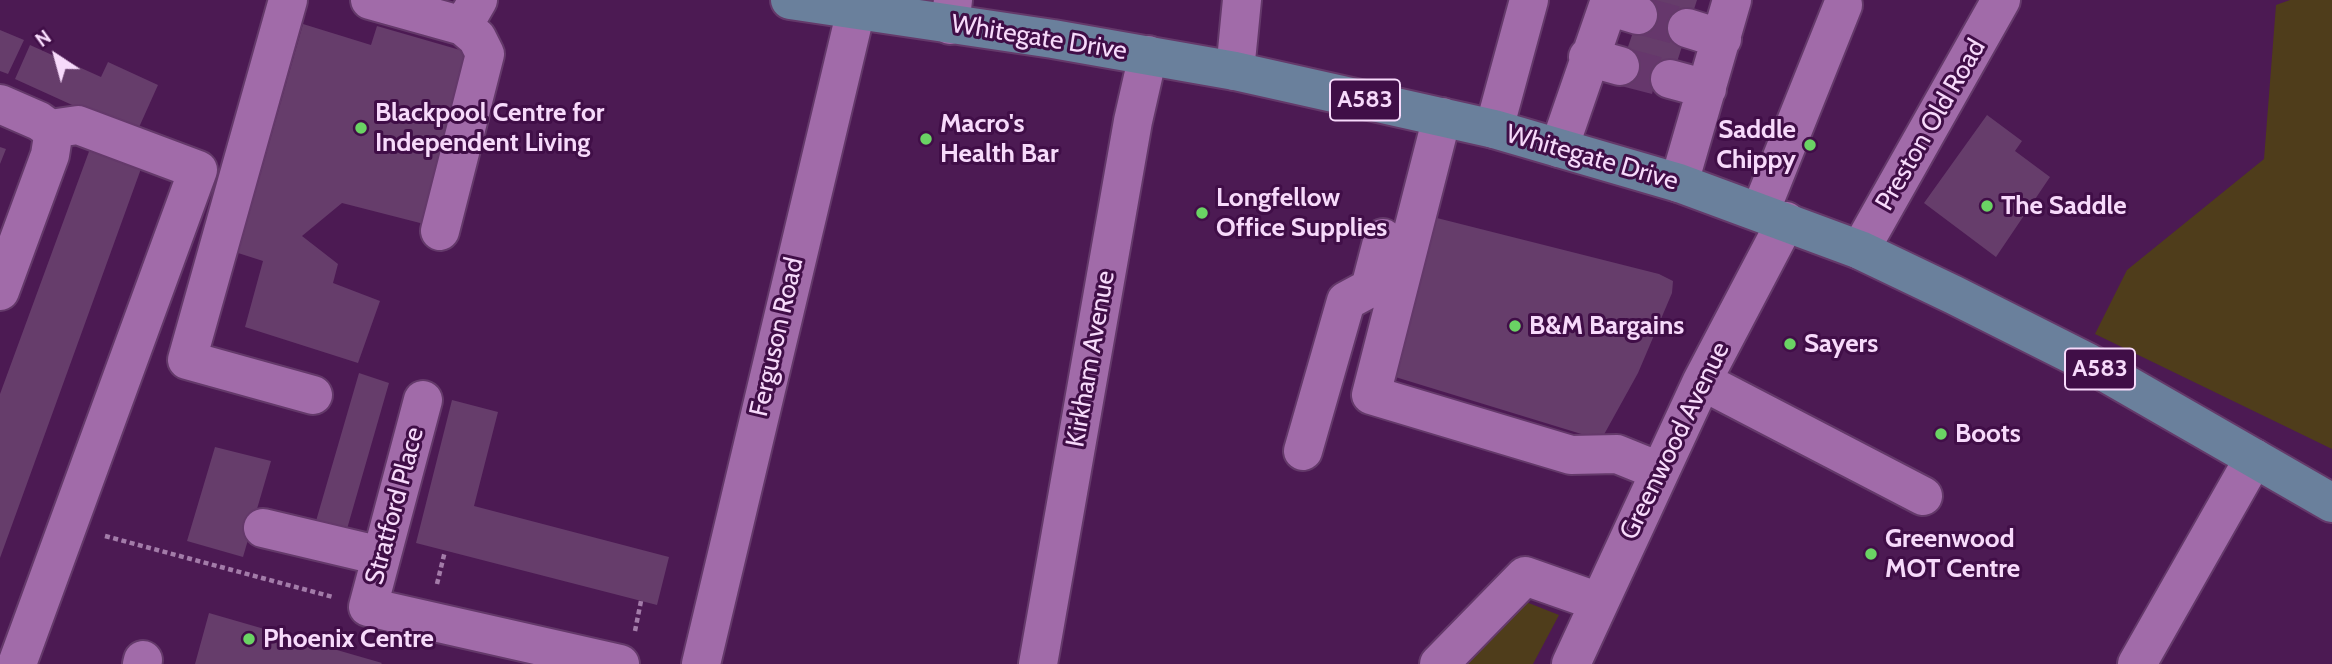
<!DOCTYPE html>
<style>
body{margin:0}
#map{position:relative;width:2332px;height:664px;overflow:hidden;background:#4c1a53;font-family:Cabin,sans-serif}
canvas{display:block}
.north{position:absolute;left:21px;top:21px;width:70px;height:70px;-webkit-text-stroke:5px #400e47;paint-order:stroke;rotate:324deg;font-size:19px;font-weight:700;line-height:28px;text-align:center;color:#f7dafb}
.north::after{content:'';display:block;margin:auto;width:24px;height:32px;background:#f7dafb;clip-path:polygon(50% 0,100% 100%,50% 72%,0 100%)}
</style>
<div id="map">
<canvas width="2332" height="664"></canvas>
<div class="north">N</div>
</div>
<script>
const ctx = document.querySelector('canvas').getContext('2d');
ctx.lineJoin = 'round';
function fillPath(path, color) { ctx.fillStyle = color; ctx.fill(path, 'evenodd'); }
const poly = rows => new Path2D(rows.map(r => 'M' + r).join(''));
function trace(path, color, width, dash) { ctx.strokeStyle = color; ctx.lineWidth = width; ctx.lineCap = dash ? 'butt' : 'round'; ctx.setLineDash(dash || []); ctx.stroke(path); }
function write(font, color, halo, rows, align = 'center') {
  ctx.font = font + ' Cabin,sans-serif'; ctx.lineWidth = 6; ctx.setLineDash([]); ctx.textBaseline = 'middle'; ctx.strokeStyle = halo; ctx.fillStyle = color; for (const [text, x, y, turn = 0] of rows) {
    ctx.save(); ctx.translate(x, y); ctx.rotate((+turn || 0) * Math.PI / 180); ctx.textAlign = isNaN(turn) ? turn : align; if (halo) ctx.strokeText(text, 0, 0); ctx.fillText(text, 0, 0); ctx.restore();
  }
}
const green = poly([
 [2290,0,2332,0,2332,449,2095,334,2127,270,2264,159,2276,5],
 [1521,600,1559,615,1533,664,1455,664]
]);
const building = poly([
 [1644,0,1697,0,1667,93,1618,76],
 [303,24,371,45,377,26,467,52,424,224,342,203,302,236,338,264,333,283,380,301,358,363,245,327,263,261,238,253],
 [0,30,24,40,8,74,0,71],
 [30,45,101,77,108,62,158,85,136,134,15,79],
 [1987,115,2022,141,2015,151,2050,177,1996,257,1924,203],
 [91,146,142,166,0,558,0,394],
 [0,147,6,149,0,164],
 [1433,217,1659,274,1673,281,1672,293,1638,373,1601,440,1392,376],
 [359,373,389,383,347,529,316,521],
 [452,400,498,412,474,506,669,557,657,605,416,543],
 [215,447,271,461,243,557,187,541],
 [209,613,382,663,381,664,195,664]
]);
const minorTunnel = poly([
 [1638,15,1687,28],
 [1620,66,1670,79]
]);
const path = poly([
 [105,536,333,597],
 [437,584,445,551],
 [635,631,641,601]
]);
const minor = poly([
 [288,0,187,360,313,395],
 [370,0,463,26,478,0],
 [950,25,953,0],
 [1687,28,1722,39],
 [1588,57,1620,66],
 [1235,71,1242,0],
 [1670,79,1707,89],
 [0,104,39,121,50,129,53,136,50,155,0,291],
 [1442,117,1371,395,1571,455,1617,454,1659,471],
 [1494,129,1529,0],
 [1559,148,1608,6,1638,15],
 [1679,183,1732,0],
 [1760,212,1843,5],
 [440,231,485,54,477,38,463,26],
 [1860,250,2001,0],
 [1702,381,1923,496],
 [423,400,368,607,620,664],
 [1303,451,1346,301,1370,288,1383,238],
 [263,528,381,556],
 [17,664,198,170,78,125,50,129],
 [142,664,143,660],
 [701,664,856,10],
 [1038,664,1133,121,1148,55],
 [1439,664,1525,576,1599,602],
 [1571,664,1702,381,1786,221],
 [2137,664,2254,458]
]);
const major = poly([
 [790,0,1053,39,1235,71,1494,129,1679,183,1860,250,1954,295,2087,362,2332,503]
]);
const markers = [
 [361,128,7,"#6ad364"],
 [926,139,7,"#6ad364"],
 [1810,145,7,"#6ad364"],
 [1987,206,7,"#6ad364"],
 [1202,213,7,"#6ad364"],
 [1515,326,7,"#6ad364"],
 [1790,344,7,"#6ad364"],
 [1941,434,7,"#6ad364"],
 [1871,554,7,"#6ad364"],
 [249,639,7,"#6ad364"]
];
const shields = [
 [1365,100,70],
 [2100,369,70]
];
const shieldNames = [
 ["A583",1365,100],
 ["A583",2100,369]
];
const streetNames = [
 ["Whitegate Drive",1039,38,9],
 ["Preston Old Road",1931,125,-60],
 ["Whitegate Drive",1592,158,16],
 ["Ferguson Road",777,337,-77],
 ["Kirkham Avenue",1091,359,-80],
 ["Greenwood Avenue",1675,441,-64],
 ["Stratford Place",395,506,-75]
];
const poiNames = [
 ["Blackpool Centre for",375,113],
 ["Independent Living",375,143],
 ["Macro's",940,124],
 ["Health Bar",940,154],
 ["Saddle",1796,130,"right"],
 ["Chippy",1796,160,"right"],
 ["Longfellow",1216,198],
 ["Office Supplies",1216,228],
 ["The Saddle",2001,206],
 ["B&M Bargains",1529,326],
 ["Sayers",1804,344],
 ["Boots",1955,434],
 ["Greenwood",1885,539],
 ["MOT Centre",1885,569],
 ["Phoenix Centre",263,639]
];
fillPath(green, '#4f3d1b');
fillPath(building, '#663d6b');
trace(minorTunnel, '#66376c', 38, [38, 19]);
trace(minor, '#64396a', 42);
trace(major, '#64396a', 42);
trace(path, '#a37ca9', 4.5, [5, 3.5]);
trace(minor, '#a16ba9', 38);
trace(major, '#6a809c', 38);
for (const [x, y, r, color] of markers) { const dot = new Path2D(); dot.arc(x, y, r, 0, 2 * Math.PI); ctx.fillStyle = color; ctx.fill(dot); trace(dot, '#400e47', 2.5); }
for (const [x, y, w] of shields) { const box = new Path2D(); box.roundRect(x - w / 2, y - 20.5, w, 41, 5); ctx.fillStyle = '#400e47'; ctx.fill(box); trace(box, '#f7dafb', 2); }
write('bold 24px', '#f7dafb', null, shieldNames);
write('26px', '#f7dafb', '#400e47', streetNames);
write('bold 26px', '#f7dafb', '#400e47', poiNames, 'left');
</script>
